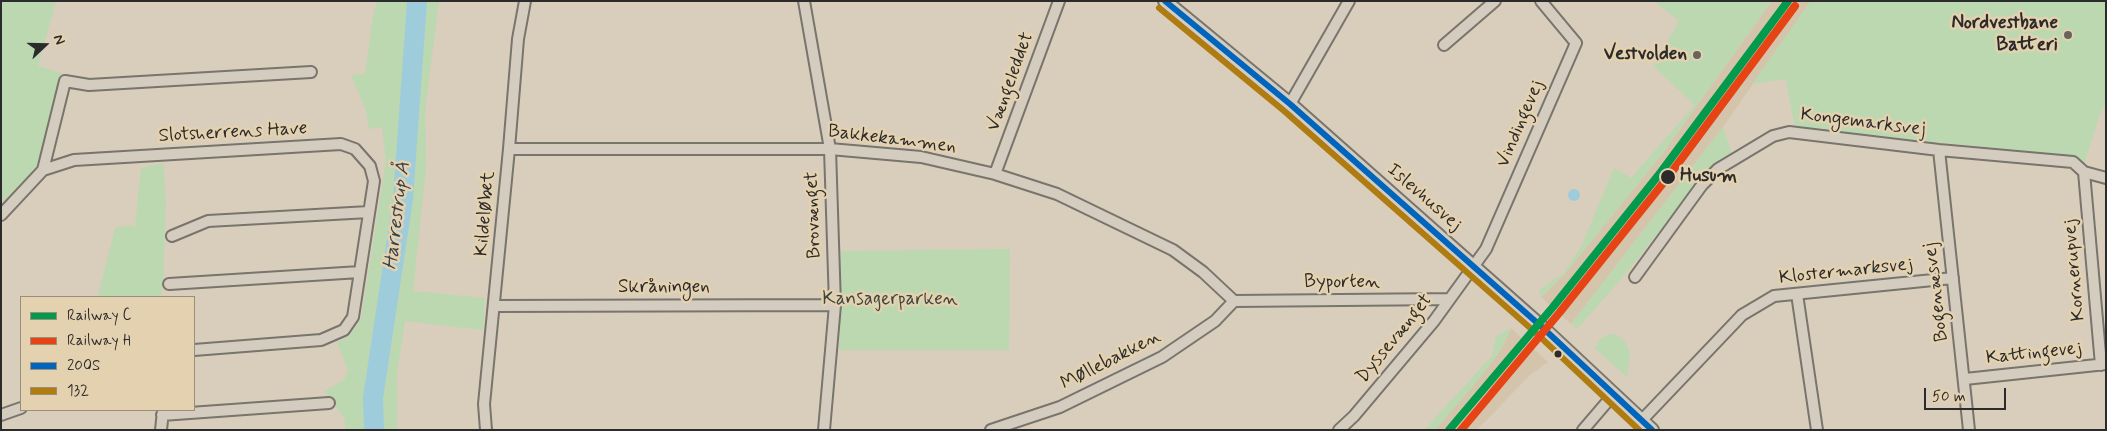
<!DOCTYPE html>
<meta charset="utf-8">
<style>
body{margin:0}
#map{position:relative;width:2107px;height:431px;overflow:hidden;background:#d8cebb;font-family:Mynerve,sans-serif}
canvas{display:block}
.frame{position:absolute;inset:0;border:2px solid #2b2b2b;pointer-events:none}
.legend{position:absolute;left:20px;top:296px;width:175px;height:115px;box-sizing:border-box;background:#e4d1af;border:1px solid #9a8f7a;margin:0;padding:6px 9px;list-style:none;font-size:15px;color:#2b2b2b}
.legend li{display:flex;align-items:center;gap:10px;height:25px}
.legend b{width:25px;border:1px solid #9a8f7a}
.north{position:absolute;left:20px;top:20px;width:50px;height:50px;-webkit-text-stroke:4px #e4d1af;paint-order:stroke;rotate:69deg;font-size:14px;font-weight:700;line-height:20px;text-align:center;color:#2b2b2b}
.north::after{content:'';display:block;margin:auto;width:18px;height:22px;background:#2b2b2b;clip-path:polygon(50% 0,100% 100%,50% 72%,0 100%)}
.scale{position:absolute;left:1924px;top:388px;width:82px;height:22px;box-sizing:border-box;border:2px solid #2b2b2b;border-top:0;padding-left:6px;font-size:15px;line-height:18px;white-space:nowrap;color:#2b2b2b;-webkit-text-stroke:4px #e4d1af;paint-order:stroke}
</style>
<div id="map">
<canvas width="2107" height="431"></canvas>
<div class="frame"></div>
<ul class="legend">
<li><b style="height:6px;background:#049a4d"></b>Railway C</li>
<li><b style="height:6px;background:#e64415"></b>Railway H</li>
<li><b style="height:6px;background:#0065bd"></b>200S</li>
<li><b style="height:6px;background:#b07b0f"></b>132</li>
</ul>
<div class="north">N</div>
<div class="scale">50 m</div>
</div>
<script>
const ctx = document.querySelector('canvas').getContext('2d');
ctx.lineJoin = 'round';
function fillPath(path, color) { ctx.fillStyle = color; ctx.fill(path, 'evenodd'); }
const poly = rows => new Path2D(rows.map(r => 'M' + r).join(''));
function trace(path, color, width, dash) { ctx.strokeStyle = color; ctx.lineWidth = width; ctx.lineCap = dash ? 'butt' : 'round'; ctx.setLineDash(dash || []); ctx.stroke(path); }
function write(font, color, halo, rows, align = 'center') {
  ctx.font = font + ' Mynerve,sans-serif'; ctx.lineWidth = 5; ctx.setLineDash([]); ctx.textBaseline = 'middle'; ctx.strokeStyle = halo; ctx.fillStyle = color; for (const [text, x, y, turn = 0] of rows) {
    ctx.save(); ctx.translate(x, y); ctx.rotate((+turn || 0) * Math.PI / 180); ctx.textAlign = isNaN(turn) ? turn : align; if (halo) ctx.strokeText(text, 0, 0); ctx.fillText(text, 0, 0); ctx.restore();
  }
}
const built = poly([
 [1772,1,1811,1,1723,127,1571,324,1541,297,1564,275,1663,153],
 [1511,328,1548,362,1529,376,1477,430,1435,430,1501,350]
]);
const green = poly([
 [1,1,56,1,38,66,62,73,38,166,1,203],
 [377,1,439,1,425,110,426,167,413,291,485,298,483,330,405,321,397,373,397,430,345,430,345,420,325,391,345,379,348,369,337,342,347,338,361,319,386,161,382,127,369,129,366,110,351,75,365,74,373,16],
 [1654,1,1772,1,1663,153,1564,275,1541,297,1539,290,1563,274,1581,247,1614,168,1631,178,1695,105,1654,67,1679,21],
 [1811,1,2106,1,2106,109,2102,108,2084,164,2076,156,1795,128,1786,79,1752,84],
 [1723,127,1732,154,1717,163,1701,180,1622,278,1577,329,1571,324],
 [163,163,166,199,163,286,160,297,98,297,115,228,130,225,135,228,141,168],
 [1010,249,1009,350,839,350,841,251],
 [1511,328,1501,350,1481,377,1435,430,1424,430,1492,356,1496,336],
 [1615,334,1626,342,1630,354,1627,377,1595,348,1600,339,1607,335]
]);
const water = poly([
 '1568 195a6 6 0 1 1 12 0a6 6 0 1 1-12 0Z'
]);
const river = poly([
 [374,430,373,398,403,199,417,1]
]);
const minor = poly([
 [804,1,830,149,835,305,824,430],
 [1444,45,1495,1],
 [1290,104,1349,1],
 [509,149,830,149,921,157,995,174,1057,194,1173,250,1203,272,1234,301],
 [1939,150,1969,430],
 [43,170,65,81,89,85,311,72],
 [2084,172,2101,365],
 [995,174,1059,1],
 [1,215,43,170,74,160,341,144,355,149,370,166,374,181,353,317,344,330,321,340,194,350],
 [172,236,208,221,369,212],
 [1635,277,1702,185,1718,169,1773,136,1789,132,1939,150,2073,162,2084,172,2106,178],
 [169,284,360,272],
 [1797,294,1817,430],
 [1234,301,1449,299],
 [494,306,835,305],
 [1965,379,2106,364],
 [1,415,21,408],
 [162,415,329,403],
 [1642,420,1742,315,1774,296,1953,278],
 [161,430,163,411],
 [486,430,484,404,509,149,518,39,525,1],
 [991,430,1060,407,1162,357,1215,321,1234,301],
 [1339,430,1354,416,1434,321,1486,249,1576,43,1541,1],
 [1583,430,1613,395]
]);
const tertiary = poly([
 [1165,1,1290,104,1543,328,1652,430]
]);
const bus1 = poly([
 [1165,1,1290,104,1543,328,1652,430]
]);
const bus2 = poly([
 [1159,8,1284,111,1537,334,1639,430]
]);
const rail1 = poly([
 [1449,430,1553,307,1661,172,1788,1]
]);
const rail2 = poly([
 [1461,430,1560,312,1668,177,1795,6]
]);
const markers = [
 [2068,35,5,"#68645d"],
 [1697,55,5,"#68645d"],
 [1668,177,8,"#2b2b2b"],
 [1558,354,4.5,"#2b2b2b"]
];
const poiNames = [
 ["Nordvestbane",2058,24],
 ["Batteri",2058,46],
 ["Vestvolden",1687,55]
];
const streetNames = [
 ["Vængeleddet",1011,82,-70],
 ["Kongemarksvej",1863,123,7],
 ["Vindingevej",1521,124,-67],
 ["Slotsherrens Have",233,133,-3],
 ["Bakkekammen",892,140,7],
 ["Islevhusvej",1424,198,41],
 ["Kildeløbet",486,214,-85],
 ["Brovænget",814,215,-92],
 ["Kornerupvej",2075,270,-95],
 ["Klostermarksvej",1846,272,-6],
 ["Byporten",1342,283],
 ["Skråningen",664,288],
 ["Bogenæsvej",1937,292,-97],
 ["Dyssevænget",1395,339,-51],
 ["Kattingevej",2034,354,-6],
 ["Møllebakken",1111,361,-27]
];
const stopNames = [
 ["Husum",1680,177]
];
const parkNames = [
 ["Kansagerparken",890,300]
];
const waterNames = [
 ["Harrestrup Å",398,216,-83]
];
fillPath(built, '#d5c4ac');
fillPath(green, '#bbd8b1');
fillPath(water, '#9fccdb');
trace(river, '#9fccdb', 20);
trace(minor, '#79746c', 14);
trace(tertiary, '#79746c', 16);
trace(minor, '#d4ccbf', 10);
trace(tertiary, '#d4ccbf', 12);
trace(bus1, '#0065bd', 6);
trace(bus2, '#b07b0f', 6);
trace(rail1, '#049a4d', 8);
trace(rail2, '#e64415', 8);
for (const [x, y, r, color] of markers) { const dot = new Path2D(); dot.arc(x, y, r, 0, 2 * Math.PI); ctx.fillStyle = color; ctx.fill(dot); trace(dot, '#e4d1af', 2); }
write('bold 19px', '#2b2b2b', '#e4d1af', poiNames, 'right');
write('19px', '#2b2b2b', '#e4d1af', streetNames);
write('bold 19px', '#2b2b2b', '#e4d1af', stopNames, 'left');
write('19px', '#3d463e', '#e4d1af', parkNames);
write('italic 20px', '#394348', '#e4d1af', waterNames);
</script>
